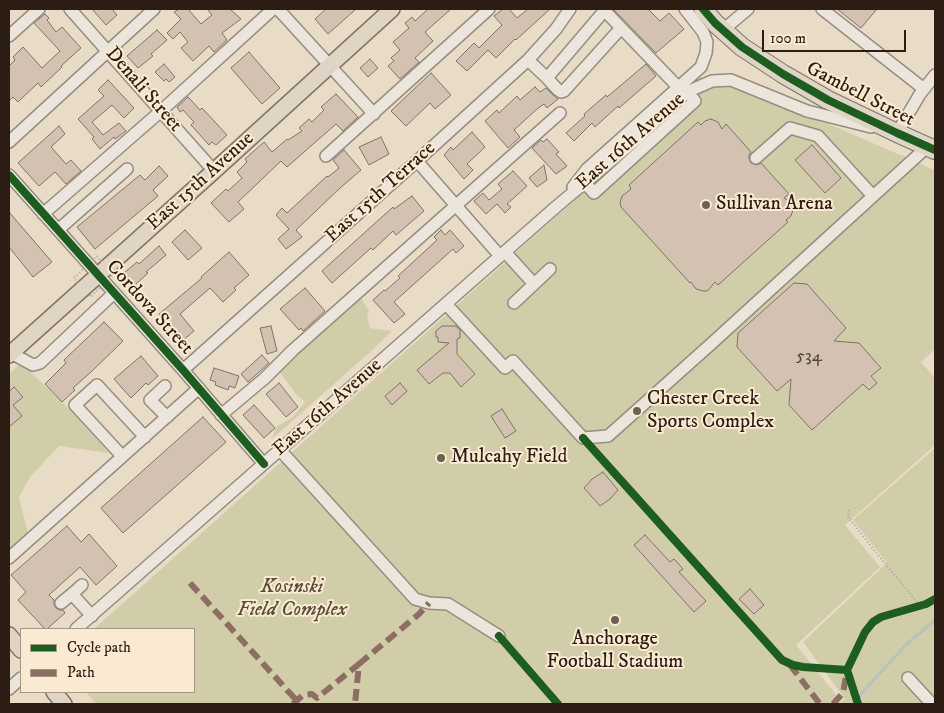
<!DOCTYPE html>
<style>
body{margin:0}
#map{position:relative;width:944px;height:713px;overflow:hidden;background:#e9dcc7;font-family:"IM FELL DW Pica",serif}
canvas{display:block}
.frame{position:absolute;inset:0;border:10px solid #2b1c14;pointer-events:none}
.legend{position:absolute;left:20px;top:628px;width:175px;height:65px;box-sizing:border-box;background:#faead1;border:1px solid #a79885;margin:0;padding:6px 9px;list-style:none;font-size:15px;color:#2b1c14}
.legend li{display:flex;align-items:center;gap:10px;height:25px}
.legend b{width:25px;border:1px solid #a79885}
.scale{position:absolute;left:762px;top:30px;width:144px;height:22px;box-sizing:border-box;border:2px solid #2b1c14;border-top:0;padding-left:6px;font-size:15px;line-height:18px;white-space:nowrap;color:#2b1c14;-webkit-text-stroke:4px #faead1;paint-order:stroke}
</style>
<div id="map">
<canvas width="944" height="713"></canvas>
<div class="frame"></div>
<ul class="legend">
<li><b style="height:6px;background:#1b5e20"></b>Cycle path</li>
<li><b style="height:6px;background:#8d6e63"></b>Path</li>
</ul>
<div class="scale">100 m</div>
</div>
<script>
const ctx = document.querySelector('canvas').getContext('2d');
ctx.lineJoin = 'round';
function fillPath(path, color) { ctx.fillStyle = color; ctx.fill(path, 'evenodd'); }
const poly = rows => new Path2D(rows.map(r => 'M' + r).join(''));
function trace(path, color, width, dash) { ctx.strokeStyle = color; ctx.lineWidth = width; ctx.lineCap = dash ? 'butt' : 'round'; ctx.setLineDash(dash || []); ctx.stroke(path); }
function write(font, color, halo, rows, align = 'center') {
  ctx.font = font + ' "IM FELL DW Pica",serif'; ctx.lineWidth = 4; ctx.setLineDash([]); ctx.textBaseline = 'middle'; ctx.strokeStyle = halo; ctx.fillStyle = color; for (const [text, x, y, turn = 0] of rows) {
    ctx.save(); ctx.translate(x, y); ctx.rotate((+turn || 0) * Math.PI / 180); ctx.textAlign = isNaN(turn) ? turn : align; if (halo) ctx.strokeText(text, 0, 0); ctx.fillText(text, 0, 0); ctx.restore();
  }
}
const green = poly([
 [715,75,935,170,935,349,921,362,935,378,935,445,845,525,880,567,796,645,837,696,828,704,96,704,86,692,194,692,194,629,94,629],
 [361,298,369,311,367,317,370,328,392,331,370,352,272,439,276,427,293,417,305,402,296,394,279,371],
 [21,363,69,409,109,453,59,446,30,477,19,497,28,534,9,552,9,374],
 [935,448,935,698,909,670,900,678,924,704,839,704,845,699,803,642,887,563,853,520]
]);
const stream = poly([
 [853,704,867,687,906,645,935,620]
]);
const building = poly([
 [92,9,112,9,117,15,106,25,92,9],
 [179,9,188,9,201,24,212,15,207,9,230,9,241,19,222,33,227,40,214,52,209,46,193,61,181,48,188,42,180,32,173,39,167,33,181,19,174,12,179,9],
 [326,9,356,9,328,34,315,19,326,9],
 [428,9,451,9,425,32,433,41,415,58,419,62,400,79,388,66,394,61,391,58,400,50,393,42,409,28,405,23,412,17,415,21,428,9],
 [503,9,509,9,517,18,528,9,550,9,516,40,515,39,496,58,488,50,467,71,456,61,474,43,479,48,502,25,494,16,503,9],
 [613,9,648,9,660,21,669,13,684,29,656,53,613,9],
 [837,9,877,9,861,28,837,9],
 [45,14,49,18,47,20,56,32,62,27,81,48,61,66,62,67,41,87,38,83,18,102,13,97,9,101,9,66,15,60,13,57,23,47,42,68,60,51,34,23,45,14],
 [157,30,167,40,151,54,153,56,138,68,127,56,157,30],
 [249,52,280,88,262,104,231,68,249,52],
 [370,59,378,68,368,77,360,68,370,59],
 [164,64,175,77,169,82,166,79,164,81,155,72,164,64],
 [646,64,656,76,619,108,618,106,595,127,592,123,574,141,566,133,585,116,584,114,606,95,607,97,646,64],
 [431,73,451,95,435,109,430,103,406,126,391,111,431,73],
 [108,80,134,108,124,118,112,105,92,122,103,135,119,123,126,131,115,139,114,137,100,149,92,139,94,137,78,119,104,96,98,90,108,80],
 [535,87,540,92,546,88,553,95,558,99,547,108,544,104,537,109,514,130,520,137,508,148,485,121,497,110,499,113,517,96,520,100,535,87],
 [336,94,358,117,343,131,336,124,287,167,281,161,238,202,244,209,229,222,211,203,226,189,228,191,242,178,237,172,247,162,245,159,264,142,272,152,287,139,288,140,302,131,299,128,309,119,312,122,324,110,321,107,336,94],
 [188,97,200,110,202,108,227,135,216,145,212,142,209,145,191,125,194,122,183,110,180,112,177,107,188,97],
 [711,119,718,122,722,129,726,124,751,152,749,155,749,159,751,163,757,165,761,163,789,194,784,198,790,202,792,206,793,210,791,216,786,220,788,222,718,285,715,282,710,288,707,291,703,291,696,289,691,282,690,283,621,207,620,203,622,196,631,189,629,185,698,122,701,125,705,121,711,119],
 [59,126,65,134,51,147,66,164,71,160,81,171,66,184,55,172,39,186,18,163,59,126],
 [472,132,485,147,467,164,473,170,464,179,444,155,451,147,453,150,472,132],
 [381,137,389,154,369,165,359,147,381,137],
 [547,139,559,152,556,154,567,166,556,174,532,148,541,140,543,142,547,139],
 [812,145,841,178,825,193,795,160,812,145],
 [344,150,361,170,339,189,296,230,302,237,286,249,278,239,289,229,276,215,282,208,287,213,327,176,328,177,339,168,333,160,344,150],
 [544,165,547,180,537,187,529,178,544,165],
 [159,166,168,176,153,190,158,196,95,249,77,227,140,175,145,180,159,166],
 [513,171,527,186,507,204,511,207,505,213,497,204,486,214,474,201,483,193,489,200,502,189,498,184,513,171],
 [412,196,424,211,396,235,393,231,373,250,371,248,332,283,322,271,393,207,394,209,412,196],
 [9,212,52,262,33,277,9,247,9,212],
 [185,230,202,248,188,260,172,242,185,230],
 [441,230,445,235,450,230,464,246,456,253,453,249,394,302,405,314,394,323,373,300,384,290,385,291,400,278,398,276,437,240,434,237,441,230],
 [159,246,166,255,146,272,148,273,135,285,124,273,137,262,139,264,159,246],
 [229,252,249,275,234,288,236,290,223,302,210,288,180,314,194,331,182,341,159,314,202,278,201,277,229,252],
 [794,283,807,284,846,328,834,341,859,343,881,368,871,376,877,383,869,390,863,384,812,430,789,405,791,379,777,391,737,347,738,333,794,283],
 [305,288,325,311,303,331,301,328,299,330,280,309,305,288],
 [104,322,123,341,91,372,73,388,75,390,62,402,45,384,66,363,64,360,104,322],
 [271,326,277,351,267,354,260,328,271,326],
 [442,326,456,326,460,330,460,338,457,339,457,354,475,374,461,387,450,373,443,373,429,384,417,370,449,343,438,342,438,337,436,337,436,331,442,326],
 [262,355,269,363,248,382,241,374,262,355],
 [141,356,158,376,148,385,146,383,131,398,114,379,141,356],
 [214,368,239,376,235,388,229,386,228,390,215,385,216,382,210,380,214,368],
 [279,383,298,407,286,417,266,394,279,383],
 [400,383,407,391,392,405,385,396,400,383],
 [14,387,23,397,13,405,22,416,9,427,9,392,14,387],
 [254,405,275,428,264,438,243,415,254,405],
 [502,409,516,431,505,438,491,416,502,409],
 [203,417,226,442,123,533,101,508,203,417],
 [603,472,618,490,610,499,600,506,584,488,592,479,603,472],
 [67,526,81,542,89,534,117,566,96,585,80,567,49,595,54,600,54,605,56,608,59,610,63,610,65,613,47,629,45,629,18,600,26,592,11,575,67,526],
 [645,535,670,562,674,559,683,569,679,572,706,601,694,612,634,545,645,535],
 [750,589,764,605,754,614,739,599,750,589]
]);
const path = poly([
 [97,256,112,275,91,297,74,278,97,256],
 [849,510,848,517,874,550,920,606]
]);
const minor = poly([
 [70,9,214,171],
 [278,9,374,114],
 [603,9,678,87],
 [822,9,924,89],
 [605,10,547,78,558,90,561,92,564,91,621,28],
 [723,30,748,9],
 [9,36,39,9],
 [528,60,547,78],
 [892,132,897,133,920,94,935,75],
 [9,142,154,9],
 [326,156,489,9],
 [756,158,790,128,818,136,873,196],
 [417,161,500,256],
 [9,175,183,370,264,464],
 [585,183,594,193,695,101,687,92],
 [573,187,587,169,701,67,706,53,707,42,703,32,685,9],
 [43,214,161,111,273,9],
 [58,230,127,169],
 [505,252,534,284],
 [514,303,550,269],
 [446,304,505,368,513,361,583,438,608,436,711,344,927,147],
 [11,353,33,365,40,363,114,293],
 [183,370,417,161,528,60,556,29,570,9],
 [165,386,150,400,167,417],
 [221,415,265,378,293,350,560,113],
 [280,450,415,599,429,603,448,604,499,636],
 [122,456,75,405,97,385,145,437],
 [9,558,199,388],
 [82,585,72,594,92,616],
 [61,603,72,594],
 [76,629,557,206,638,138,687,92,712,81,731,80,807,111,871,127],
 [908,678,932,704],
 [9,689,21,678]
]);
const major = poly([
 [9,355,214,171,392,9],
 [9,635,21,650],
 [54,692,64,704]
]);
const highway = poly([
 [703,9,715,23,742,47,783,74,828,100,897,133,935,150]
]);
const quiet = poly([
 [190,583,297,701],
 [359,664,419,614,429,603],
 [790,665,820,704],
 [293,704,303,695,312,694,317,698,359,664,355,704],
 [833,704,843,693,846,676]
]);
const cycleway = poly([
 [703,9,715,23,742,47,783,74,828,100,897,133,935,150],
 [9,175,183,370,264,464],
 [583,438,782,660,793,665,803,667,847,670],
 [499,636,558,704],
 [858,704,847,670,865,632,873,622,881,617,926,604,935,599]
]);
const markers = [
 [706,205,5,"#6e5f53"],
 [637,411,5,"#6e5f53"],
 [441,458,5,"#6e5f53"],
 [615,620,5,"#6e5f53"]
];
const numberNames = [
 ["534",809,357]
];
const streetNames = [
 ["Denali Street",143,90,49],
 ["Gambell Street",860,95,27],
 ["East 16th Avenue",631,142,-41],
 ["East 15th Avenue",201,182,-42],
 ["East 15th Terrace",381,193,-42],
 ["Cordova Street",149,308,48],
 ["East 16th Avenue",328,408,-41]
];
const poiNames = [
 ["Sullivan Arena",716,205],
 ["Chester Creek",647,400],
 ["Sports Complex",647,423],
 ["Mulcahy Field",451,458],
 ["Anchorage",615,640,"center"],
 ["Football Stadium",615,663,"center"]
];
const parkNames = [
 ["Kosinski",292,588],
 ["Field Complex",292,611]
];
fillPath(green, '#d1cda8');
trace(stream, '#b6c4bc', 3);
fillPath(building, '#d3c2b2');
trace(building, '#7d7468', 1);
trace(minor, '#968d81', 14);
trace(major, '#7d7468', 18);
trace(highway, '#7d7468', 20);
trace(path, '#a8a198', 2, [1, 2.5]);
trace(minor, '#ece5db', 11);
trace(major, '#e0d5c5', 15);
trace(highway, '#e0d5c5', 18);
trace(quiet, '#8d6e63', 6, [12, 6]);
trace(cycleway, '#1b5e20', 8);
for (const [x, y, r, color] of markers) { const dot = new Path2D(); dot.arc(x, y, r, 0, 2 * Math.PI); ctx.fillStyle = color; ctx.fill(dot); trace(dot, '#faead1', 2); }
write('18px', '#55463c', null, numberNames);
write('20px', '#2b1c14', '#faead1', streetNames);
write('20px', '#2b1c14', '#faead1', poiNames, 'left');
write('italic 20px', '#574e39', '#faead1', parkNames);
</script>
